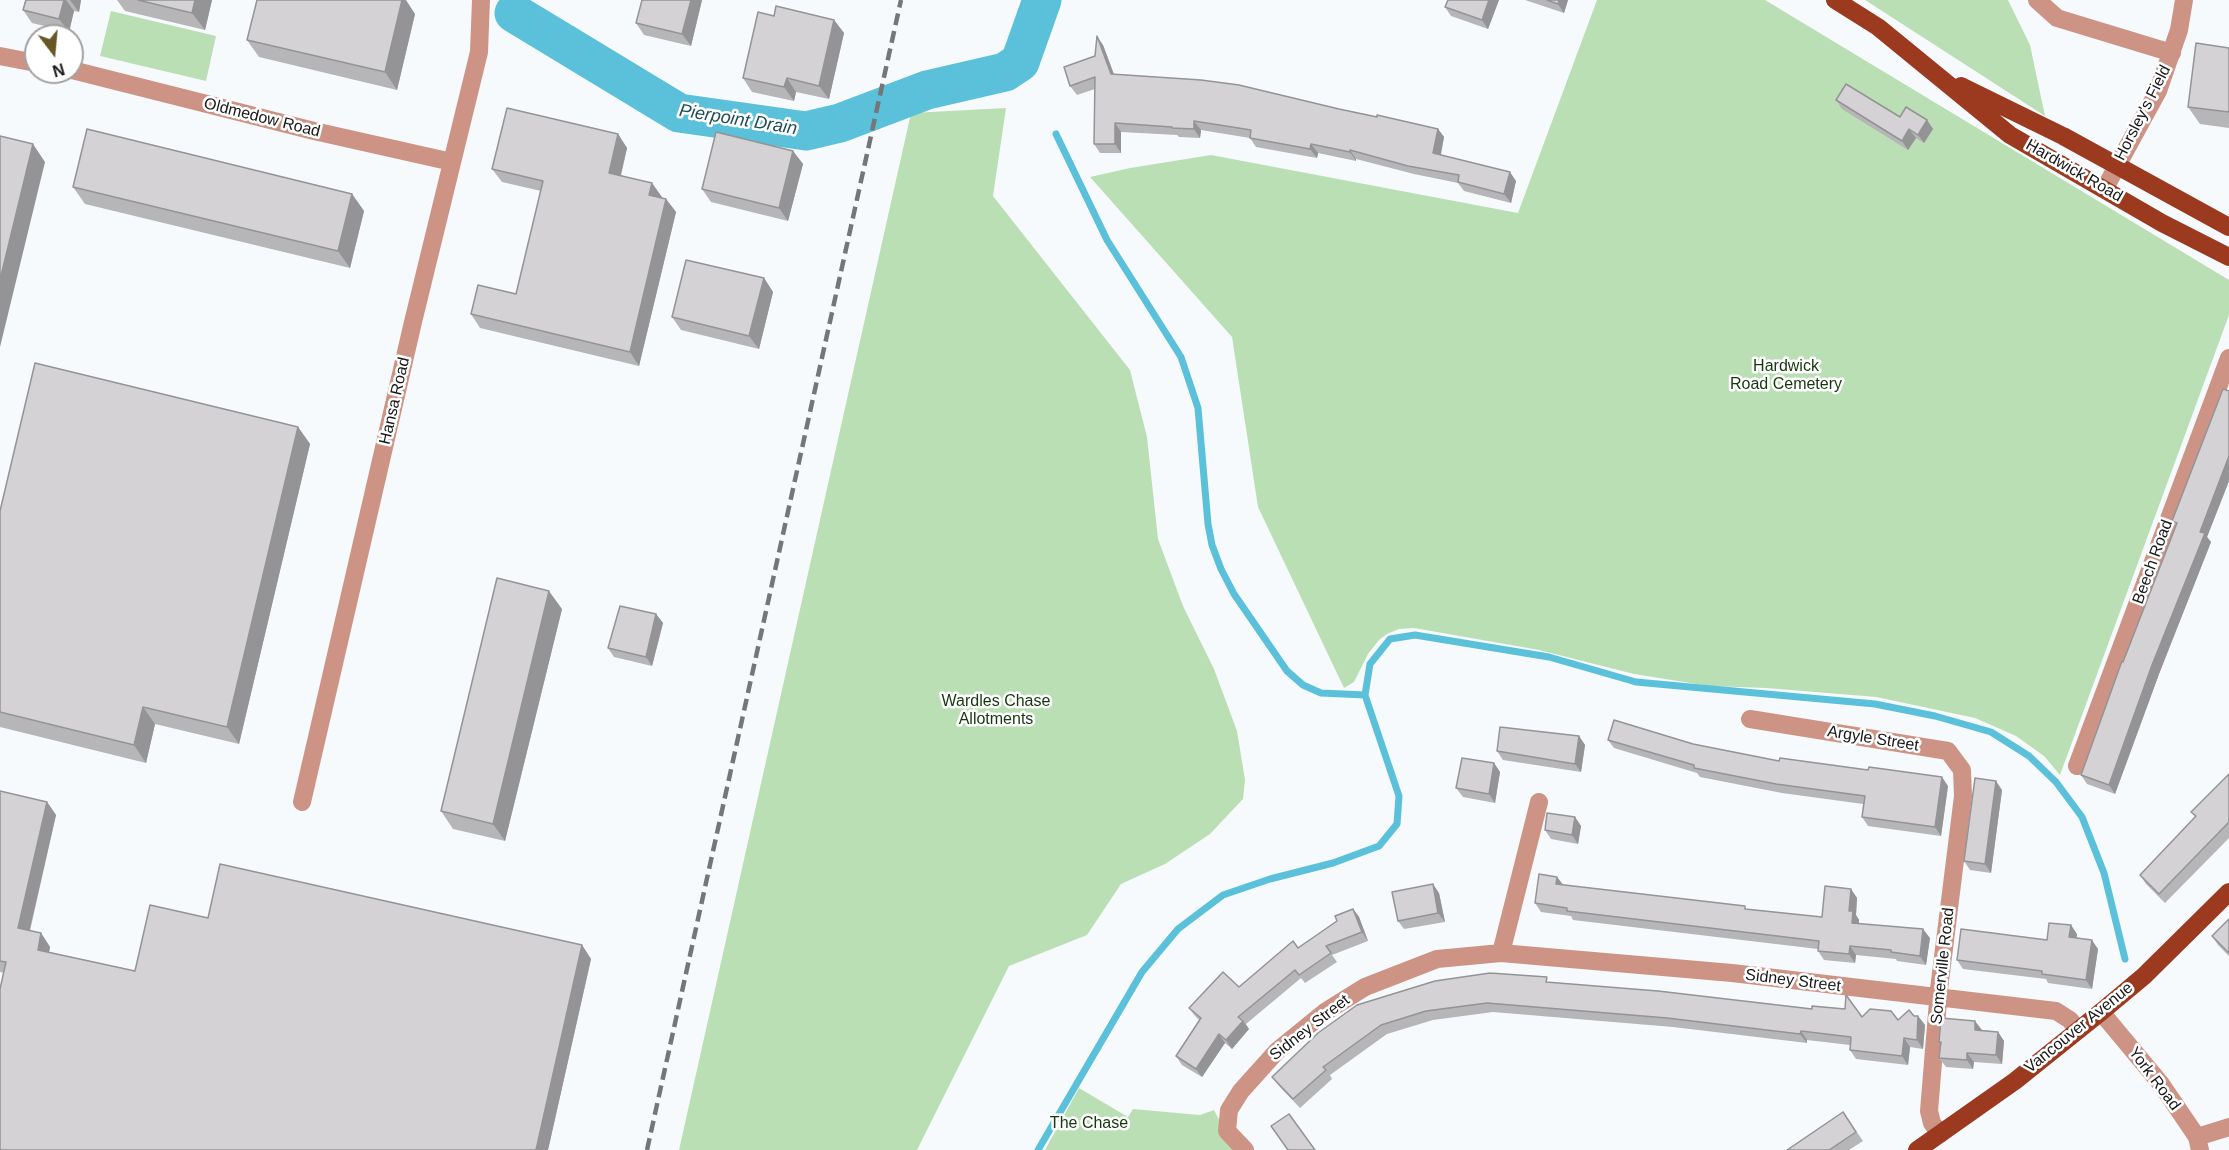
<!DOCTYPE html>
<style>
body{margin:0}
#map{position:relative;width:2229px;height:1150px;overflow:hidden;background:#f7fafd;font-family:Arial,sans-serif}
canvas{display:block}
.north{position:absolute;left:24px;top:24px;width:60px;height:60px;box-sizing:border-box;background:#fff;border:2px solid #a2a2a3;border-radius:50%;rotate:164deg;font-size:16px;font-weight:700;line-height:24px;text-align:center;color:#171718}
.north::after{content:'';display:block;margin:auto;width:21px;height:27px;background:#685725;clip-path:polygon(50% 0,100% 100%,50% 72%,0 100%)}
</style>
<div id="map">
<canvas width="2229" height="1150"></canvas>
<div class="north">N</div>
</div>
<script>
const ctx = document.querySelector('canvas').getContext('2d');
ctx.lineJoin = 'round';
function fillPath(path, color) { ctx.fillStyle = color; ctx.fill(path, 'evenodd'); }
const poly = rows => new Path2D(rows.map(r => 'M' + r).join(''));
function trace(path, color, width, dash) { ctx.strokeStyle = color; ctx.lineWidth = width; ctx.lineCap = dash ? 'butt' : 'round'; ctx.setLineDash(dash || []); ctx.stroke(path); }
function write(font, color, halo, rows, align = 'center') {
  ctx.font = font + ' Arial,sans-serif'; ctx.lineWidth = 5; ctx.setLineDash([]); ctx.textBaseline = 'middle'; ctx.strokeStyle = halo; ctx.fillStyle = color; for (const [text, x, y, turn = 0] of rows) {
    ctx.save(); ctx.translate(x, y); ctx.rotate((+turn || 0) * Math.PI / 180); ctx.textAlign = isNaN(turn) ? turn : align; if (halo) ctx.strokeText(text, 0, 0); ctx.fillText(text, 0, 0); ctx.restore();
  }
}
const green = poly([
 [1597,0,1765,0,2229,280,2229,315,2060,775,2044,756,2016,736,1975,718,1876,697,1766,688,1709,686,1634,674,1539,650,1414,628,1399,629,1387,634,1379,640,1368,654,1354,682,1344,688,1258,507,1232,337,1090,177,1130,168,1211,155,1518,213],
 [1865,0,2008,0,2030,45,2045,116],
 [111,11,216,36,206,81,100,56],
 [1006,108,993,196,1130,370,1147,437,1158,539,1183,606,1214,669,1237,731,1245,780,1243,799,1210,834,1165,864,1121,884,1087,935,1009,966,917,1150,679,1150,911,113],
 [1079,1088,1128,1117,1133,1109,1200,1115,1214,1110,1235,1150,1045,1150]
]);
const stream = poly([
 [1365,695,1370,664,1390,639,1415,635,1549,657,1636,682,1875,704,1935,716,1991,732,2029,756,2056,782,2082,817,2104,873,2125,959],
 [1038,1150,1142,972,1178,929,1223,895,1270,879,1333,863,1379,846,1397,824,1399,796,1365,695,1321,693,1303,685,1287,671,1234,594,1221,569,1212,545,1208,524,1198,408,1181,357,1107,240,1056,134]
]);
const river = poly([
 [514,13,679,113,806,131,840,123,927,90,1005,72,1020,62,1042,0]
]);
const minor = poly([
 [2037,0,2057,18,2172,53],
 [0,56,36,63],
 [72,70,314,131,452,162],
 [2105,188,2158,91,2179,30,2184,0],
 [1750,719,1948,751,1962,770,1963,796,1939,989,1929,1111,1932,1123,1940,1134],
 [2077,766,2229,358],
 [302,802,413,322,479,52,481,0],
 [1501,953,1539,802],
 [2101,1012,2161,1084,2197,1137,2200,1150],
 [2197,1137,2229,1127],
 [1245,1150,1227,1131,1229,1110,1241,1091,1277,1051,1325,1012,1365,987,1437,959,1501,953,1732,973,2056,1011,2070,1020,2078,1030]
]);
const major = poly([
 [1835,0,1878,27,2010,135,2162,223,2229,257],
 [1961,86,2063,136,2229,227],
 [1917,1150,2015,1081,2101,1012,2144,976,2229,892]
]);
const rail = poly([
 [647,1150,901,0]
]);
const wall = poly([
 [25,0,81,0,79,12,74,11,69,32,32,23,23,10],
 [117,0,212,0,205,30,125,11],
 [642,0,702,0,691,46,644,35,636,23],
 [1448,0,1499,0,1488,29,1451,16,1445,7],
 [1525,0,1568,0,1564,13],
 [415,14,397,90,259,57,247,40],
 [774,16,834,20,844,33,829,99,796,92,794,101,752,92,743,78],
 [1103,45,1114,74,1339,109,1438,129,1444,137,1441,155,1516,181,1511,203,1464,191,1458,183,1414,174,1356,159,1356,161,1318,153,1317,158,1256,147,1250,138,1201,130,1200,138,1179,137,1177,135,1121,132,1121,153,1100,153,1094,144,1095,89,1077,95,1070,86],
 [2229,48,2229,128,2200,124,2188,107],
 [1836,100,1900,117,1927,120,1933,129,1924,143,1916,138,1908,150,1842,109],
 [618,134,627,148,621,176,662,197,661,198,666,199,676,212,639,366,480,328,471,314,516,294,541,191,502,182,492,169],
 [793,151,803,164,788,221,711,202,702,189],
 [73,187,352,194,364,211,350,268,85,204],
 [764,278,773,292,759,349,681,330,672,317],
 [2229,391,2229,481,2207,537,2211,542,2159,674,2115,794,2087,784,2081,775,2176,527,2172,521],
 [298,427,310,444,239,744,155,724,146,763,0,727,0,511],
 [562,609,505,841,453,829,441,811],
 [656,614,663,623,652,666,614,657,608,648],
 [1579,736,1585,745,1581,772,1503,760,1497,751],
 [1608,740,1693,744,1779,761,1948,786,1941,836,1868,826,1862,817,1863,804,1782,793,1700,777,1697,773,1614,748],
 [1494,763,1500,772,1495,803,1463,797,1456,788],
 [2229,774,2229,838,2165,903,2146,884,2140,875,2195,817,2191,812],
 [2002,790,1991,873,1970,870,1964,861],
 [0,791,47,802,56,815,30,931,41,933,50,947,49,952,135,971,208,918,582,945,591,959,548,1150,0,1150,4,973,0,972],
 [1575,817,1581,826,1578,844,1551,839,1545,830],
 [1557,877,1563,885,1747,909,1822,917,1851,889,1857,898,1856,915,1859,920,1859,924,1930,938,1926,965,1897,961,1896,959,1856,955,1855,963,1824,960,1818,951,1818,949,1573,920,1571,916,1541,912,1535,903],
 [1439,893,1445,922,1404,929,1398,921],
 [1353,909,1359,917,1368,941,1332,955,1337,962,1305,983,1301,978,1246,1024,1249,1029,1232,1049,1225,1043,1202,1077,1182,1065,1176,1056,1199,1020,1195,1016,1189,1008,1239,987,1337,921],
 [2229,919,2229,956,2218,945,2212,936],
 [2077,934,2077,938,2098,949,2092,989,2048,983,2046,979,1963,969,1957,960,2047,940],
 [1551,983,1898,1020,1914,1016,1918,1016,1925,1025,1923,1049,1910,1047,1908,1065,1856,1059,1850,1050,1850,1045,1807,1040,1807,1043,1673,1027,1493,1012,1433,1020,1387,1034,1330,1075,1332,1079,1300,1108,1279,1086,1272,1077,1318,1033],
 [1982,1030,1998,1032,2004,1041,2002,1064,1974,1062,1973,1069,1946,1067,1939,1058,1941,1044,1939,1042],
 [1843,1112,1863,1141,1849,1150,1787,1150]
]);
const shadedWall = poly([
 [64,0,66,0,74,11,69,32,59,19],
 [70,0,81,0,79,12],
 [195,0,212,0,205,30,192,13],
 [402,0,406,0,415,14,397,90,385,72],
 [691,0,702,0,691,46,682,34],
 [1489,0,1499,0,1488,29,1482,20],
 [1559,0,1568,0,1564,13,1558,4],
 [834,20,844,33,829,99,819,86],
 [1097,36,1103,45,1117,83,1111,74],
 [787,78,796,92,794,101,784,87],
 [1927,120,1933,129,1924,143,1918,135],
 [1194,121,1201,130,1200,138,1194,129],
 [1115,123,1121,132,1121,153,1115,144],
 [1438,129,1444,137,1439,162,1433,153],
 [1909,129,1916,138,1908,150,1902,141],
 [618,134,627,148,618,186,609,173],
 [33,144,45,162,0,347,0,280],
 [1311,144,1318,153,1317,158,1310,149],
 [1350,150,1356,159,1356,161,1350,152],
 [793,151,803,164,788,221,779,208],
 [1510,172,1516,181,1511,203,1504,194],
 [652,183,662,197,659,208,649,195],
 [352,194,364,211,350,268,338,251],
 [666,199,676,212,639,366,630,352],
 [764,278,773,292,759,349,749,336],
 [298,427,310,444,239,744,227,727],
 [2229,456,2229,481,2207,537,2211,542,2159,674,2115,794,2109,785,2200,532],
 [549,591,562,609,505,841,493,824],
 [656,614,663,623,652,666,646,657],
 [143,707,155,724,146,763,134,745],
 [1579,736,1585,745,1581,772,1575,764],
 [1494,763,1500,772,1495,803,1489,794],
 [1942,777,1948,786,1941,836,1935,827],
 [1996,781,2002,790,1991,873,1985,864],
 [47,802,56,815,27,941,18,928],
 [1575,817,1581,826,1578,844,1572,835],
 [1557,877,1564,886,1556,884],
 [1433,884,1439,893,1445,922,1438,913],
 [1851,889,1857,898,1856,915,1859,920,1858,932,1852,923,1849,911],
 [1353,909,1359,917,1368,941,1362,932],
 [2071,925,2077,934,2075,946,2069,937],
 [1923,929,1930,938,1926,965,1920,956],
 [41,933,50,947,47,963,38,950],
 [2092,940,2098,949,2092,989,2086,980],
 [582,945,591,959,548,1150,536,1150],
 [1850,946,1856,955,1855,963,1849,954],
 [1918,1016,1925,1025,1923,1049,1917,1040],
 [1243,1021,1249,1029,1232,1049,1226,1040],
 [1975,1021,1982,1030,1981,1039,1975,1030],
 [1801,1031,1807,1040,1807,1043,1800,1034],
 [1998,1032,2004,1041,2002,1064,1996,1055],
 [1219,1034,1225,1043,1202,1077,1196,1069],
 [1904,1038,1910,1047,1908,1065,1902,1056],
 [1967,1053,1974,1062,1973,1069,1967,1060]
]);
const building = poly([
 [26,0,64,0,59,19,23,10,26,0],
 [138,0,195,0,192,13,138,0],
 [257,0,402,0,385,72,247,40,257,0],
 [642,0,691,0,682,34,636,23,642,0],
 [1448,0,1489,0,1482,20,1445,7,1448,0],
 [1547,0,1559,0,1558,4,1547,0],
 [776,6,834,20,819,86,787,78,784,87,743,78,758,12,774,16,776,6],
 [1097,36,1111,74,1201,80,1239,85,1339,109,1377,117,1377,115,1438,129,1433,153,1510,172,1504,194,1458,182,1459,175,1408,166,1350,150,1350,152,1311,144,1310,149,1250,138,1251,130,1194,121,1194,129,1172,128,1172,127,1115,123,1115,144,1094,144,1095,77,1070,86,1064,67,1095,56,1097,36],
 [2196,43,2229,48,2229,112,2188,107,2196,43],
 [1846,84,1900,117,1906,107,1927,120,1918,135,1909,129,1902,141,1836,100,1846,84],
 [507,108,618,134,609,173,652,183,649,195,666,199,630,352,471,314,478,285,516,294,543,181,492,169,507,108],
 [87,129,352,194,338,251,73,187,87,129],
 [716,132,793,151,779,208,702,189,716,132],
 [0,136,33,144,0,280,0,136],
 [686,260,764,278,749,336,672,317,686,260],
 [35,363,298,427,227,727,143,707,134,745,0,712,0,511,35,363],
 [2223,389,2229,391,2229,456,2200,532,2205,533,2152,665,2109,785,2081,775,2122,661,2123,662,2177,523,2172,521,2223,389],
 [497,578,549,591,493,824,441,811,497,578],
 [620,606,656,614,646,657,608,648,620,606],
 [1614,720,1693,744,1779,761,1780,758,1868,770,1869,767,1942,777,1935,827,1862,817,1865,796,1776,784,1694,768,1694,765,1608,740,1614,720],
 [1500,727,1579,736,1575,764,1497,751,1500,727],
 [1462,758,1494,763,1489,794,1456,788,1462,758],
 [2229,774,2229,822,2159,894,2140,875,2196,816,2191,812,2229,774],
 [1975,778,1996,781,1985,864,1964,861,1975,778],
 [0,791,47,802,18,928,41,933,38,950,135,971,150,905,208,918,220,864,582,945,536,1150,0,1150,0,989,6,962,0,961,0,791],
 [1547,813,1575,817,1572,835,1545,830,1547,813],
 [1539,874,1557,877,1556,884,1745,906,1745,909,1822,917,1825,886,1851,889,1849,911,1853,911,1852,923,1923,929,1920,956,1891,952,1891,950,1850,946,1849,954,1818,951,1819,941,1567,911,1567,908,1535,903,1539,874],
 [1433,884,1438,913,1398,921,1392,892,1433,884],
 [1353,909,1362,932,1326,946,1331,953,1299,975,1295,970,1238,1017,1243,1021,1226,1040,1219,1034,1196,1069,1176,1056,1201,1018,1189,1008,1223,972,1239,987,1293,941,1298,948,1337,921,1335,916,1353,909],
 [2229,919,2229,953,2212,936,2229,919],
 [2049,923,2071,925,2069,937,2092,940,2086,980,2042,974,2042,971,1957,960,1961,929,2047,940,2049,923],
 [1490,973,1547,977,1546,982,1658,991,1812,1009,1812,1006,1845,1009,1846,995,1862,1017,1870,1009,1891,1011,1898,1020,1909,1010,1914,1016,1918,1016,1917,1040,1904,1038,1902,1056,1850,1050,1851,1037,1801,1031,1800,1034,1667,1018,1487,1003,1426,1011,1381,1025,1323,1067,1326,1070,1293,1099,1272,1077,1318,1033,1357,1005,1435,981,1490,973],
 [1941,1018,1975,1021,1975,1030,1998,1032,1996,1055,1967,1053,1967,1060,1939,1058,1941,1042,1939,1042,1941,1018],
 [1843,1112,1856,1132,1829,1150,1787,1150,1843,1112],
 [1289,1114,1315,1150,1288,1150,1271,1126,1289,1114]
]);
const streetNames = [
 ["Horsley's Field",2143,113,-63],
 ["Oldmedow Road",262,118,14],
 ["Hardwick Road",2074,171,30],
 ["Hansa Road",395,401,-77],
 ["Beech Road",2153,562,-70],
 ["Argyle Street",1873,739,9],
 ["Somerville Road",1943,966,-84],
 ["Sidney Street",1793,981,7],
 ["Sidney Street",1310,1028,-38],
 ["Vancouver Avenue",2079,1028,-39],
 ["York Road",2154,1079,53]
];
const parkNames = [
 ["Hardwick",1786,367],
 ["Road Cemetery",1786,385],
 ["Wardles Chase",996,702],
 ["Allotments",996,720],
 ["The Chase",1089,1124]
];
const waterNames = [
 ["Pierpoint Drain",738,120,9]
];
fillPath(green, '#bbdfb4');
trace(stream, '#5bc1db', 7);
trace(river, '#5bc1db', 39);
trace(minor, '#cd9485', 18);
trace(major, '#9c3a20', 18);
trace(rail, '#757678', 4.5, [12, 6]);
fillPath(wall, '#b6b5b7');
fillPath(shadedWall, '#949395');
fillPath(building, '#d4d2d5');
trace(building, '#949395', 1.5);
write('16px', '#171718', '#fff', streetNames);
write('16px', '#14370d', '#fff', parkNames);
write('italic 18px', '#1f4c57', '#fff', waterNames);
</script>
